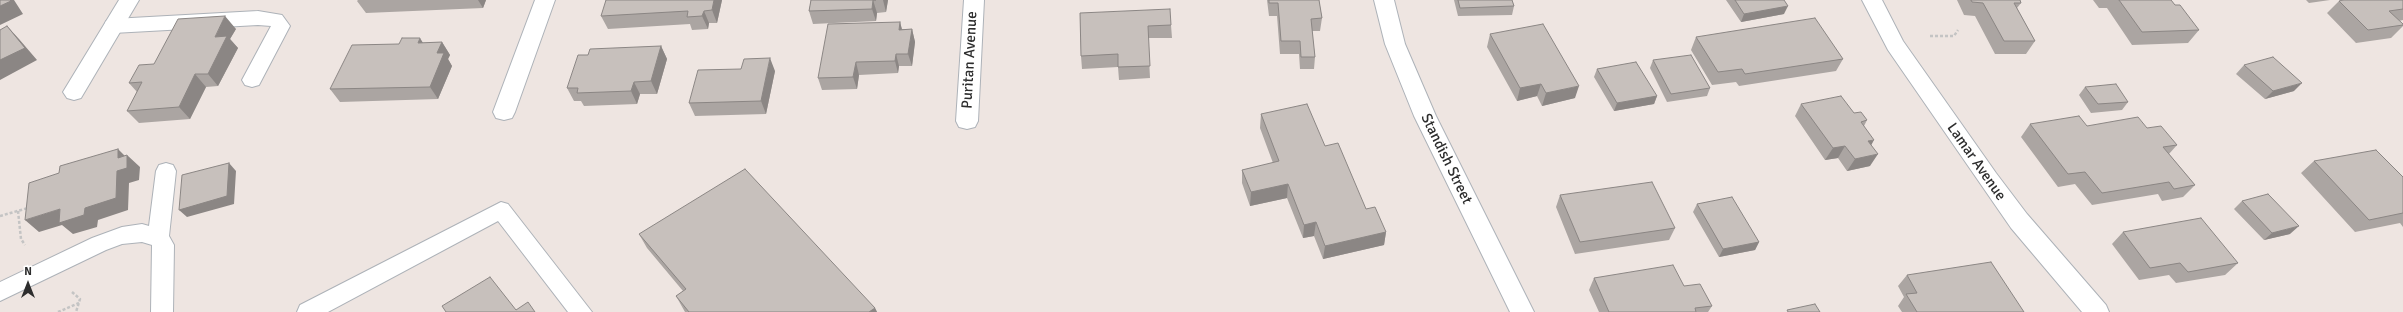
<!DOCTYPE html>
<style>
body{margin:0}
#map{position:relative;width:2403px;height:312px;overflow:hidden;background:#eee5e1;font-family:Signika,sans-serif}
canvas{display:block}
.north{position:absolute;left:8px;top:264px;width:40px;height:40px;-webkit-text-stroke:3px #fff;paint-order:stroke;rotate:0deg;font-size:11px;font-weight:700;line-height:16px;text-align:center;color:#2d2d2d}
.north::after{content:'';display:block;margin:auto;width:14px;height:18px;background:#2d2d2d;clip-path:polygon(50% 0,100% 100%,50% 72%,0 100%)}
</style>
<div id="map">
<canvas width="2403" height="312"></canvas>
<div class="north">N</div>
</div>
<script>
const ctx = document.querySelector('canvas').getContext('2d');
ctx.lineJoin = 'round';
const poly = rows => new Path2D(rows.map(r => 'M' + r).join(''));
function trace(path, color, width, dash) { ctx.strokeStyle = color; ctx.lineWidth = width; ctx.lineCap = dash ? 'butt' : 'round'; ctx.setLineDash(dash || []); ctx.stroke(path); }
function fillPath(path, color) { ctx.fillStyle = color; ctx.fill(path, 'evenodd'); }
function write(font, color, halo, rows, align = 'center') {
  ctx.font = font + ' Signika,sans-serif'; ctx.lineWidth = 3; ctx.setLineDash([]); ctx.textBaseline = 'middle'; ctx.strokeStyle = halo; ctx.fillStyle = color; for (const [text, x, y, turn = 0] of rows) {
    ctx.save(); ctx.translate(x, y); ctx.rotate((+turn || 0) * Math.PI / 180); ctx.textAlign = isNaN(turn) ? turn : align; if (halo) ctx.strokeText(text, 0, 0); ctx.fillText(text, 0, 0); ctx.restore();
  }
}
const path = poly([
 [1930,36,1954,36,1958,30],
 [18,211,21,239,25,245],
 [0,216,28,208],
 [72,292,80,299,76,312],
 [58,312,79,303]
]);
const service = poly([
 [258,11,282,15,290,26,259,85,252,87,245,85,242,80,271,26,258,25,113,33,106,31,104,26,106,21,113,19,258,11],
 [166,163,173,165,176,171,169,236,174,245,173,312,151,312,152,245,142,242,122,244,106,250,0,301,0,282,92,238,122,227,142,224,149,226,156,171,159,165,166,163],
 [501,202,508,204,592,312,568,312,498,221,328,312,297,312,300,305,501,202]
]);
const minor = poly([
 [119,0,139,0,81,98,74,100,67,98,63,92,119,0],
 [535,0,555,0,515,112,512,118,504,120,496,118,493,112,535,0],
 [964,0,984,0,978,121,975,127,967,129,959,127,956,121,964,0],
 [1374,0,1394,0,1405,44,1436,116,1534,312,1510,312,1414,116,1385,44,1374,0],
 [1862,0,1882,0,1903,41,1996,173,2027,214,2106,305,2109,312,2082,312,2011,228,1888,50,1862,0]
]);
const wall = poly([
 [358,0,486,0,483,8,366,13,357,1],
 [722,0,717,23,709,23,708,29,692,30,690,24,608,29,601,16],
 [811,0,888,0,886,12,877,13,876,21,813,24,809,11],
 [1267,0,1319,0,1322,18,1320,31,1312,31,1315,57,1314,69,1300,69,1299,54,1280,54,1277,16,1269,16],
 [1454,0,1512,0,1514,6,1512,15,1458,16],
 [1726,0,1784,0,1784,14,1741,22],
 [1957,0,2020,0,2021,3,2017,8,2035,41,2026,54,1995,54,1975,16,1964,15],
 [2093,0,2171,0,2175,5,2199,30,2188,43,2132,45,2107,8,2099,8],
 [2306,0,2330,0,2309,3],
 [2403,0,2403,20,2399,21,2403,24,2403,26,2391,38,2356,43,2327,13,2339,1],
 [1080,13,1171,25,1172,38,1148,38,1150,78,1119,80,1118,67,1082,69,1081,56],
 [900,22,902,29,912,29,915,42,912,66,899,66,898,73,859,75,857,89,822,90,818,78],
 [236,29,230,39,238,48,218,86,206,87,190,119,139,123,127,111,137,92,129,83,154,64],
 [1490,34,1575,98,1542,106,1537,96,1517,101,1487,47],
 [1696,37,1843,59,1836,71,1739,86,1736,82,1712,85,1691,50],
 [442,42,450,55,448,59,452,66,438,99,340,102,330,89,399,44],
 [661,46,667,59,657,94,640,94,637,104,584,106,581,101,574,101,567,88,588,55],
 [1653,60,1710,88,1707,96,1667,102,1650,68],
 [2244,65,2294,91,2265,99,2236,74],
 [1597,69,1657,96,1654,104,1614,111,1594,77],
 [775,71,766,114,695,116,689,103],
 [2085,87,2128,102,2122,110,2091,113,2079,95],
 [1801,104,1854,113,1867,120,1864,126,1871,145,1870,166,1847,171,1838,158,1825,160,1795,116],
 [1261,114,1325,146,1366,209,1386,232,1384,245,1323,259,1314,236,1303,238,1287,198,1250,206,1242,183,1242,170,1273,163,1260,128],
 [2030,124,2147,128,2177,145,2169,154,2195,185,2183,197,2162,201,2158,194,2092,205,2075,184,2058,187,2021,137],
 [2314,161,2403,177,2403,227,2400,223,2355,232,2301,173],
 [1560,195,1675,228,1669,240,1575,254,1556,207],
 [2242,201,2290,234,2264,240,2234,209],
 [1697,204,1759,242,1755,250,1719,257,1693,212],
 [2123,232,2238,263,2225,275,2176,283,2169,275,2139,280,2112,244],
 [639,234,875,308,877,312,685,312,676,296,683,291,647,248],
 [1907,275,2024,312,1902,312,1898,306,1904,297,1898,286],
 [1594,278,1684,286,1712,306,1708,312,1599,312,1589,290]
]);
const shadedWall = poly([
 [10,0,14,0,23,14,0,25,0,6],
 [478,0,486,0,483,8],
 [714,0,722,0,717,23,712,10],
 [873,0,877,13,876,21,872,9],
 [883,0,888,0,886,12],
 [1788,6,1784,14,1741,22,1744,14],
 [704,11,709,23,708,29,702,16],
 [225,16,236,29,230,39,238,48,218,86,208,74,215,37],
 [900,22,903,34,899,30],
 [7,26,19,39,37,60,0,80,0,60],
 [912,29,915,42,912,66,908,54],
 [420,38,428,51,418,43],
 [442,42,450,55,448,59,452,66,438,99,430,87,437,53],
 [661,46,667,59,657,94,651,81],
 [896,54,899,66,898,73,895,61],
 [770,58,775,71,766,114,761,101],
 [856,62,859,75,857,89,853,77],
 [195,74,206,87,190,119,179,107],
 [634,82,640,94,637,104,631,91],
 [2302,83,2294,91,2265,99,2273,91],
 [1541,84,1537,96,1517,101,1520,88],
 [1579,86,1575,98,1542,106,1546,93],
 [1657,96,1654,104,1614,111,1617,103],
 [1874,140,1867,153,1868,141],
 [1845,146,1838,158,1825,160,1833,148],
 [118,149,127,158,127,155,140,167,139,180,129,183,128,210,98,220,97,227,73,234,62,225,39,232,25,220,60,209,85,208,117,171],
 [1878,154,1870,166,1847,171,1855,159],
 [229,163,236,171,234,204,187,217,179,210],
 [1288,184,1287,198,1250,206,1251,192],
 [1316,222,1314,236,1303,238,1304,225],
 [2299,226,2290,234,2264,240,2272,233],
 [1386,232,1384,245,1323,259,1325,246],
 [1759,242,1755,250,1719,257,1723,249],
 [875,308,877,312,869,312]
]);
const building = poly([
 [0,0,10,0,11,1,0,6,0,0],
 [606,0,714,0,712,10,704,11,702,16,687,17,688,11,601,16,606,0],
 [811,0,876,0,873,0,872,9,809,11,811,0],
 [1269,0,1319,0,1322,18,1311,19,1315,57,1301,57,1300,41,1281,41,1278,3,1269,3,1269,0],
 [1458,0,1512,0,1514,6,1460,8,1458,0],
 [1735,0,1784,0,1788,6,1744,14,1735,0],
 [1971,0,2020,0,2021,3,2014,3,2035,41,2004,41,1983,3,1972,2,1971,0],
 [2119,0,2171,0,2175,5,2180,5,2199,30,2142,32,2119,0],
 [2343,0,2403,0,2403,9,2389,11,2403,24,2403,25,2368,30,2339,1,2343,0],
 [1170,9,1171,25,1148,26,1150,66,1118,67,1118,54,1081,56,1080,13,1170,9],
 [225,16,215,37,227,36,208,74,195,74,179,107,127,111,142,82,129,83,139,65,154,64,178,19,225,16],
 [1815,18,1843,59,1745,74,1742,69,1718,72,1696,37,1815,18],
 [900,22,899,30,912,29,908,54,896,54,895,61,856,62,853,77,818,78,828,24,900,22],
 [1543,24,1579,86,1546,93,1541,84,1520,88,1490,34,1543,24],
 [7,26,25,48,0,60,0,30,7,26],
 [402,38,420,38,418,43,442,42,437,53,444,53,430,87,330,89,352,45,399,44,402,38],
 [661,46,651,81,634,82,631,91,577,93,578,88,567,88,578,55,588,55,590,49,661,46],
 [1691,55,1710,88,1671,94,1653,60,1691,55],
 [2273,57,2302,83,2273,91,2244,65,2273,57],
 [770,58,761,101,689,103,698,70,741,69,744,59,770,58],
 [1636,62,1657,96,1617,103,1597,69,1636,62],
 [2116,84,2128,102,2098,104,2085,87,2116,84],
 [1841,96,1854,113,1861,112,1867,120,1861,122,1874,140,1868,141,1878,154,1855,159,1845,146,1833,148,1801,104,1841,96],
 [1307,104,1325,146,1338,143,1366,209,1375,207,1386,232,1325,246,1316,222,1304,225,1288,184,1251,192,1242,170,1279,161,1261,114,1307,104],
 [2079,116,2087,126,2138,117,2147,128,2161,126,2177,145,2163,147,2195,185,2174,189,2169,182,2102,193,2085,172,2068,174,2030,124,2079,116],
 [118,149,118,158,127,155,127,168,117,171,116,198,85,208,84,215,59,223,60,209,25,220,29,183,59,173,60,166,118,149],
 [2376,150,2403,177,2403,213,2369,220,2314,161,2376,150],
 [229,163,227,196,179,210,182,175,229,163],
 [745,169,875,308,869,312,689,312,676,296,686,289,639,234,745,169],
 [1652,182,1675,228,1580,242,1560,195,1652,182],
 [2268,194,2299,226,2272,233,2242,201,2268,194],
 [1732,197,1759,242,1723,249,1697,204,1732,197],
 [2201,218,2238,263,2188,272,2180,263,2150,268,2123,232,2201,218],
 [1991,262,2024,312,1917,312,1906,294,1917,293,1907,275,1991,262],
 [1673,265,1684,286,1700,284,1712,306,1695,308,1696,312,1609,312,1594,278,1673,265],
 [490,277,516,310,528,302,535,312,446,312,442,306,490,277],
 [1815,304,1820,312,1788,312,1787,310,1815,304]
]);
const streetNames = [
 ["Puritan Avenue",970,60,-87],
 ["Standish Street",1446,159,64],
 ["Lamar Avenue",1976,162,55]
];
trace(service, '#adb2b8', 2);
trace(minor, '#adb2b8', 2);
trace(path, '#c4c4c4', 2.5, [3, 2]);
fillPath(service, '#fff');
fillPath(minor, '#fff');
fillPath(wall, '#aba5a2');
fillPath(shadedWall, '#8b8684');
fillPath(building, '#c7c0bc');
trace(building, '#8b8684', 1);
write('15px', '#2d2d2d', '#fff', streetNames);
</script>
